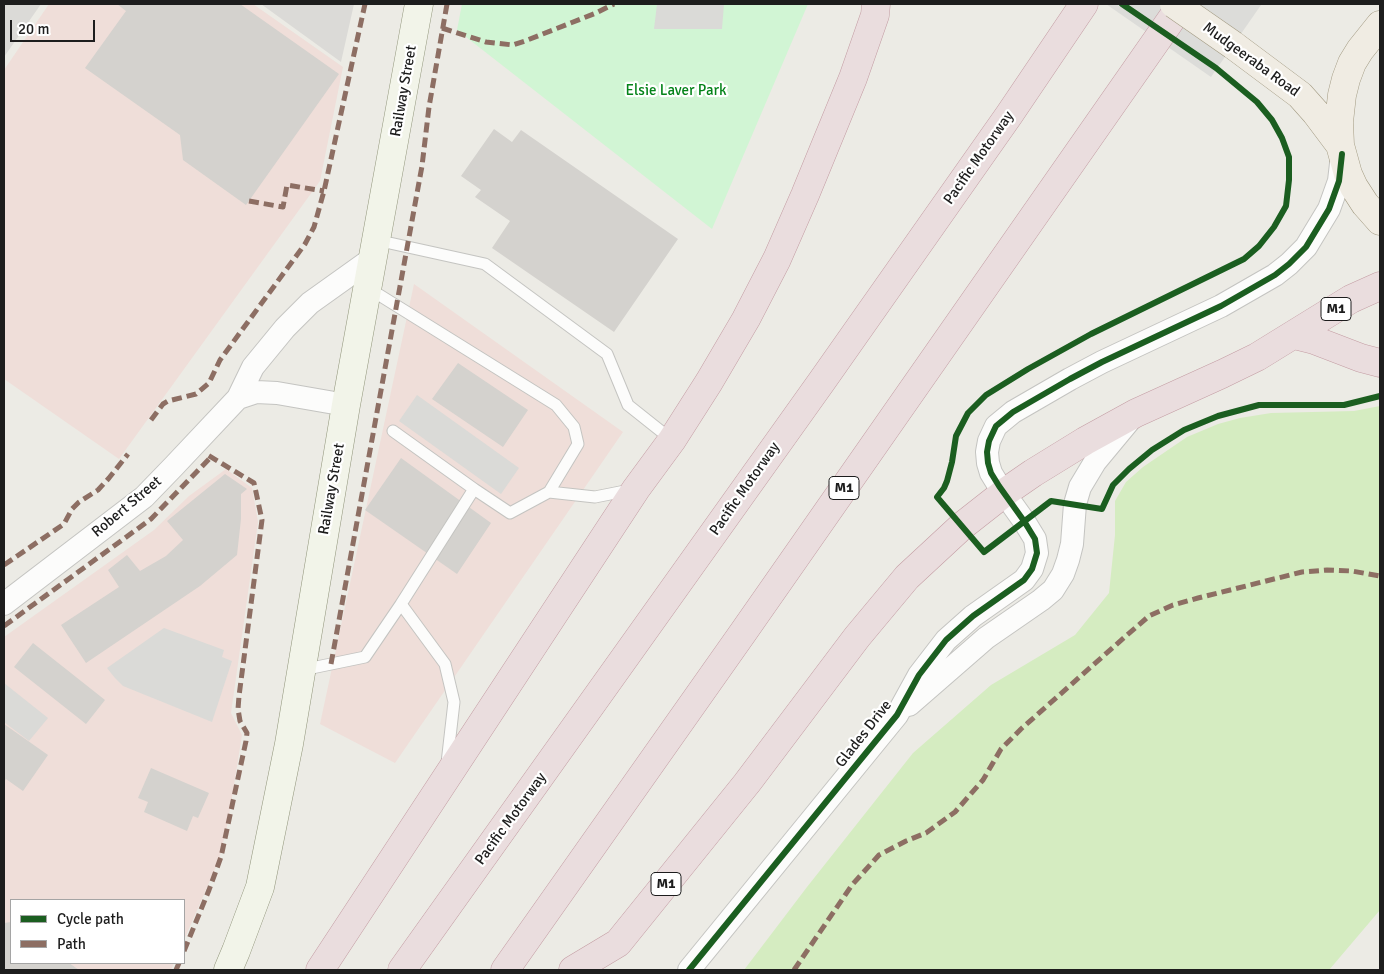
<!DOCTYPE html>
<style>
body{margin:0}
#map{position:relative;width:1384px;height:974px;overflow:hidden;background:#ecebe5;font-family:Signika,sans-serif}
canvas{display:block}
.frame{position:absolute;inset:0;border:5px solid #1d1d1d;pointer-events:none}
.legend{position:absolute;left:10px;top:899px;width:175px;height:65px;box-sizing:border-box;background:#fff;border:1px solid #a5a5a5;margin:0;padding:6px 9px;list-style:none;font-size:15px;color:#1d1d1d}
.legend li{display:flex;align-items:center;gap:10px;height:25px}
.legend b{width:25px;border:1px solid #a5a5a5}
.scale{position:absolute;left:10px;top:20px;width:85px;height:22px;box-sizing:border-box;border:2px solid #1d1d1d;border-top:0;padding-left:6px;font-size:15px;line-height:18px;white-space:nowrap;color:#1d1d1d;-webkit-text-stroke:4px #fff;paint-order:stroke}
</style>
<div id="map">
<canvas width="1384" height="974"></canvas>
<div class="frame"></div>
<ul class="legend">
<li><b style="height:6px;background:#1b5e20"></b>Cycle path</li>
<li><b style="height:6px;background:#8d6e63"></b>Path</li>
</ul>
<div class="scale">20 m</div>
</div>
<script>
const ctx = document.querySelector('canvas').getContext('2d');
ctx.lineJoin = 'round';
function fillPath(path, color) { ctx.fillStyle = color; ctx.fill(path, 'evenodd'); }
const poly = rows => new Path2D(rows.map(r => 'M' + r).join(''));
function trace(path, color, width, dash) { ctx.strokeStyle = color; ctx.lineWidth = width; ctx.lineCap = dash ? 'butt' : 'round'; ctx.setLineDash(dash || []); ctx.stroke(path); }
function write(font, color, halo, rows, align = 'center') {
  ctx.font = font + ' Signika,sans-serif'; ctx.lineWidth = 4.5; ctx.setLineDash([]); ctx.textBaseline = 'middle'; ctx.strokeStyle = halo; ctx.fillStyle = color; for (const [text, x, y, turn = 0] of rows) {
    ctx.save(); ctx.translate(x, y); ctx.rotate((+turn || 0) * Math.PI / 180); ctx.textAlign = isNaN(turn) ? turn : align; if (halo) ctx.strokeText(text, 0, 0); ctx.fillText(text, 0, 0); ctx.restore();
  }
}
const residential = poly([
 [4,4,41,4,4,57],
 [261,4,354,4,341,62]
]);
const commercial = poly([
 [49,4,253,4,343,67,320,181,119,459,4,379,4,70],
 [414,284,623,432,395,763,320,724],
 [226,469,252,488,258,522,231,713,242,735,228,822,219,860,184,940,184,900,11,900,11,963,174,963,171,970,4,970,4,637,154,530,189,496]
]);
const grass = poly([
 [1380,406,1380,910,1329,970,744,970,807,887,913,753,991,685,1075,635,1109,593,1115,535,1115,501,1126,482,1143,467,1187,437,1218,424,1240,418,1271,413,1354,411]
]);
const park = poly([
 [462,4,808,4,712,229,457,30]
]);
const parking = poly([
 [657,4,724,4,722,29,654,29],
 [417,395,519,468,501,494,399,421],
 [164,628,224,650,222,657,232,661,212,722,123,686,115,678,107,668],
 [4,683,48,718,29,741,4,722]
]);
const pier = poly([
 [1106,4,1259,4,1261,5,1211,77]
]);
const building = poly([
 [117,4,240,4,339,74,246,205,183,160,180,135,85,68,126,11],
 [494,129,512,142,521,130,678,239,614,332,492,248,510,221,475,197,481,190,461,176],
 [458,363,528,410,503,447,432,399],
 [401,458,491,523,457,574,365,510],
 [225,474,247,489,241,494,241,519,237,555,200,586,86,663,61,625,119,587,108,570,127,555,140,571,166,556,183,540,167,521],
 [33,643,105,700,86,724,14,667],
 [4,724,48,755,23,791,6,779,4,782],
 [151,768,209,793,198,818,193,816,187,831,144,812,148,802,138,798],
 [11,922,11,963,69,963,79,970,4,970,4,923]
]);
const service = poly([
 [376,240,485,264,607,354,628,405,672,440],
 [368,288,556,405,574,427,578,444,549,492],
 [393,431,474,489],
 [302,670,365,657,401,604],
 [447,763,454,702,445,664,401,604,474,489,510,513,549,492,595,497,630,490]
]);
const minor = poly([
 [238,398,256,392,277,393,346,405],
 [4,604,144,497,174,466,238,398,253,367,285,328,310,303,373,258],
 [909,705,986,638,1041,600,1053,590,1063,574,1068,560,1072,544,1075,504,1080,487,1095,462,1129,421],
 [689,970,897,715,919,675,946,640,973,616,1024,580,1032,569,1037,553,1035,539,1024,521,999,486,991,473,988,463,987,452,989,441,996,426,1013,412,1070,379,1102,362,1221,306,1275,275,1289,264,1306,247,1329,209,1339,181,1342,155]
]);
const secondary = poly([
 [228,970,236,951,260,887,289,744,346,405,419,4]
]);
const primary = poly([
 [1380,25,1360,50,1352,63,1346,79,1342,95,1339,122,1340,145,1348,174,1354,187,1365,204,1380,221],
 [1233,45,1300,95,1316,113,1340,145]
]);
const motorway = poly([
 [1294,335,1314,340,1361,358,1380,363],
 [320,970,636,489,672,440,709,382,746,319,777,259,805,195,853,78,875,15,876,4],
 [402,970,822,381,1009,115,1084,4],
 [505,970,742,634,1182,4],
 [573,970,618,943,747,783,857,637,907,577,962,526,1004,493,1033,473,1085,441,1136,413,1222,374,1257,357,1351,299,1380,286]
]);
const primaryBridge = poly([
 [1174,4,1233,45]
]);
const quiet = poly([
 [442,28,486,42,513,45,525,41,596,13,614,4],
 [249,201,283,207,287,185,324,191],
 [151,420,163,404,168,401,196,394,209,383,220,360,305,244,314,227,324,191,365,4],
 [4,565,64,524,72,509,79,502,98,490,109,478,128,454],
 [4,626,151,519,211,457],
 [331,664,422,166,429,107,447,4],
 [184,951,209,890,221,857,246,741,247,733,240,721,238,709,239,696,262,520,254,483,206,454],
 [176,970,179,963],
 [794,970,852,885,879,855,906,841,926,833,955,812,983,780,1001,749,1021,729,1127,635,1149,616,1173,605,1198,598,1302,572,1327,570,1352,571,1380,576]
]);
const cycleway = poly([
 [1122,4,1216,68,1257,102,1272,120,1282,138,1289,157,1289,180,1286,206,1274,227,1259,246,1244,259,1091,334,1028,369,986,395,968,413,956,436,952,462,947,481,944,488,937,497,984,552,1051,501,1102,509,1113,485,1129,469,1152,450,1184,430,1218,416,1259,405,1344,405,1380,396],
 [689,970,897,715,919,675,946,640,973,616,1024,580,1032,569,1037,553,1035,539,1024,521,999,486,991,473,988,463,987,452,989,441,996,426,1013,412,1070,379,1102,362,1221,306,1275,275,1289,264,1306,247,1329,209,1339,181,1342,154]
]);
const shields = [
 [1336,309,30],
 [844,488,30],
 [666,884,30]
];
const shieldNames = [
 ["M1",1336,309],
 ["M1",844,488],
 ["M1",666,884]
];
const streetNames = [
 ["Mudgeeraba Road",1251,60,36],
 ["Railway Street",404,91,-80],
 ["Pacific Motorway",979,158,-55],
 ["Railway Street",332,489,-80],
 ["Pacific Motorway",745,489,-55],
 ["Robert Street",127,507,-40],
 ["Glades Drive",864,734,-52],
 ["Pacific Motorway",511,819,-54]
];
const parkNames = [
 ["Elsie Laver Park",676,91]
];
fillPath(residential, '#dbdad7');
fillPath(commercial, '#efded9');
fillPath(grass, '#d5ecc1');
fillPath(park, '#d1f5d4');
fillPath(parking, '#dadad7');
fillPath(pier, '#dcdcd9');
fillPath(building, '#d4d2ce');
trace(service, '#c4c4c1', 13);
trace(minor, '#c4c4c1', 24);
trace(secondary, '#92967c', 29);
trace(primary, '#a29a82', 29);
trace(motorway, '#c39ca3', 29);
trace(service, '#fcfcfb', 11);
trace(minor, '#fcfcfb', 22);
trace(secondary, '#f2f4e9', 28);
trace(primary, '#f0ece3', 28);
trace(motorway, '#eaddde', 28);
trace(primaryBridge, '#a29a82', 29, []);
trace(primaryBridge, '#f0ece3', 28);
trace(quiet, '#8d6e63', 5, [10, 5]);
trace(cycleway, '#1b5e20', 6);
for (const [x, y, w] of shields) { const box = new Path2D(); box.roundRect(x - w / 2, y - 11.5, w, 23, 4); ctx.fillStyle = '#fff'; ctx.fill(box); trace(box, '#1d1d1d', 1); }
write('bold 14px', '#1d1d1d', null, shieldNames);
write('15px', '#1d1d1d', '#fff', streetNames);
write('15px', '#048319', '#fff', parkNames);
</script>
